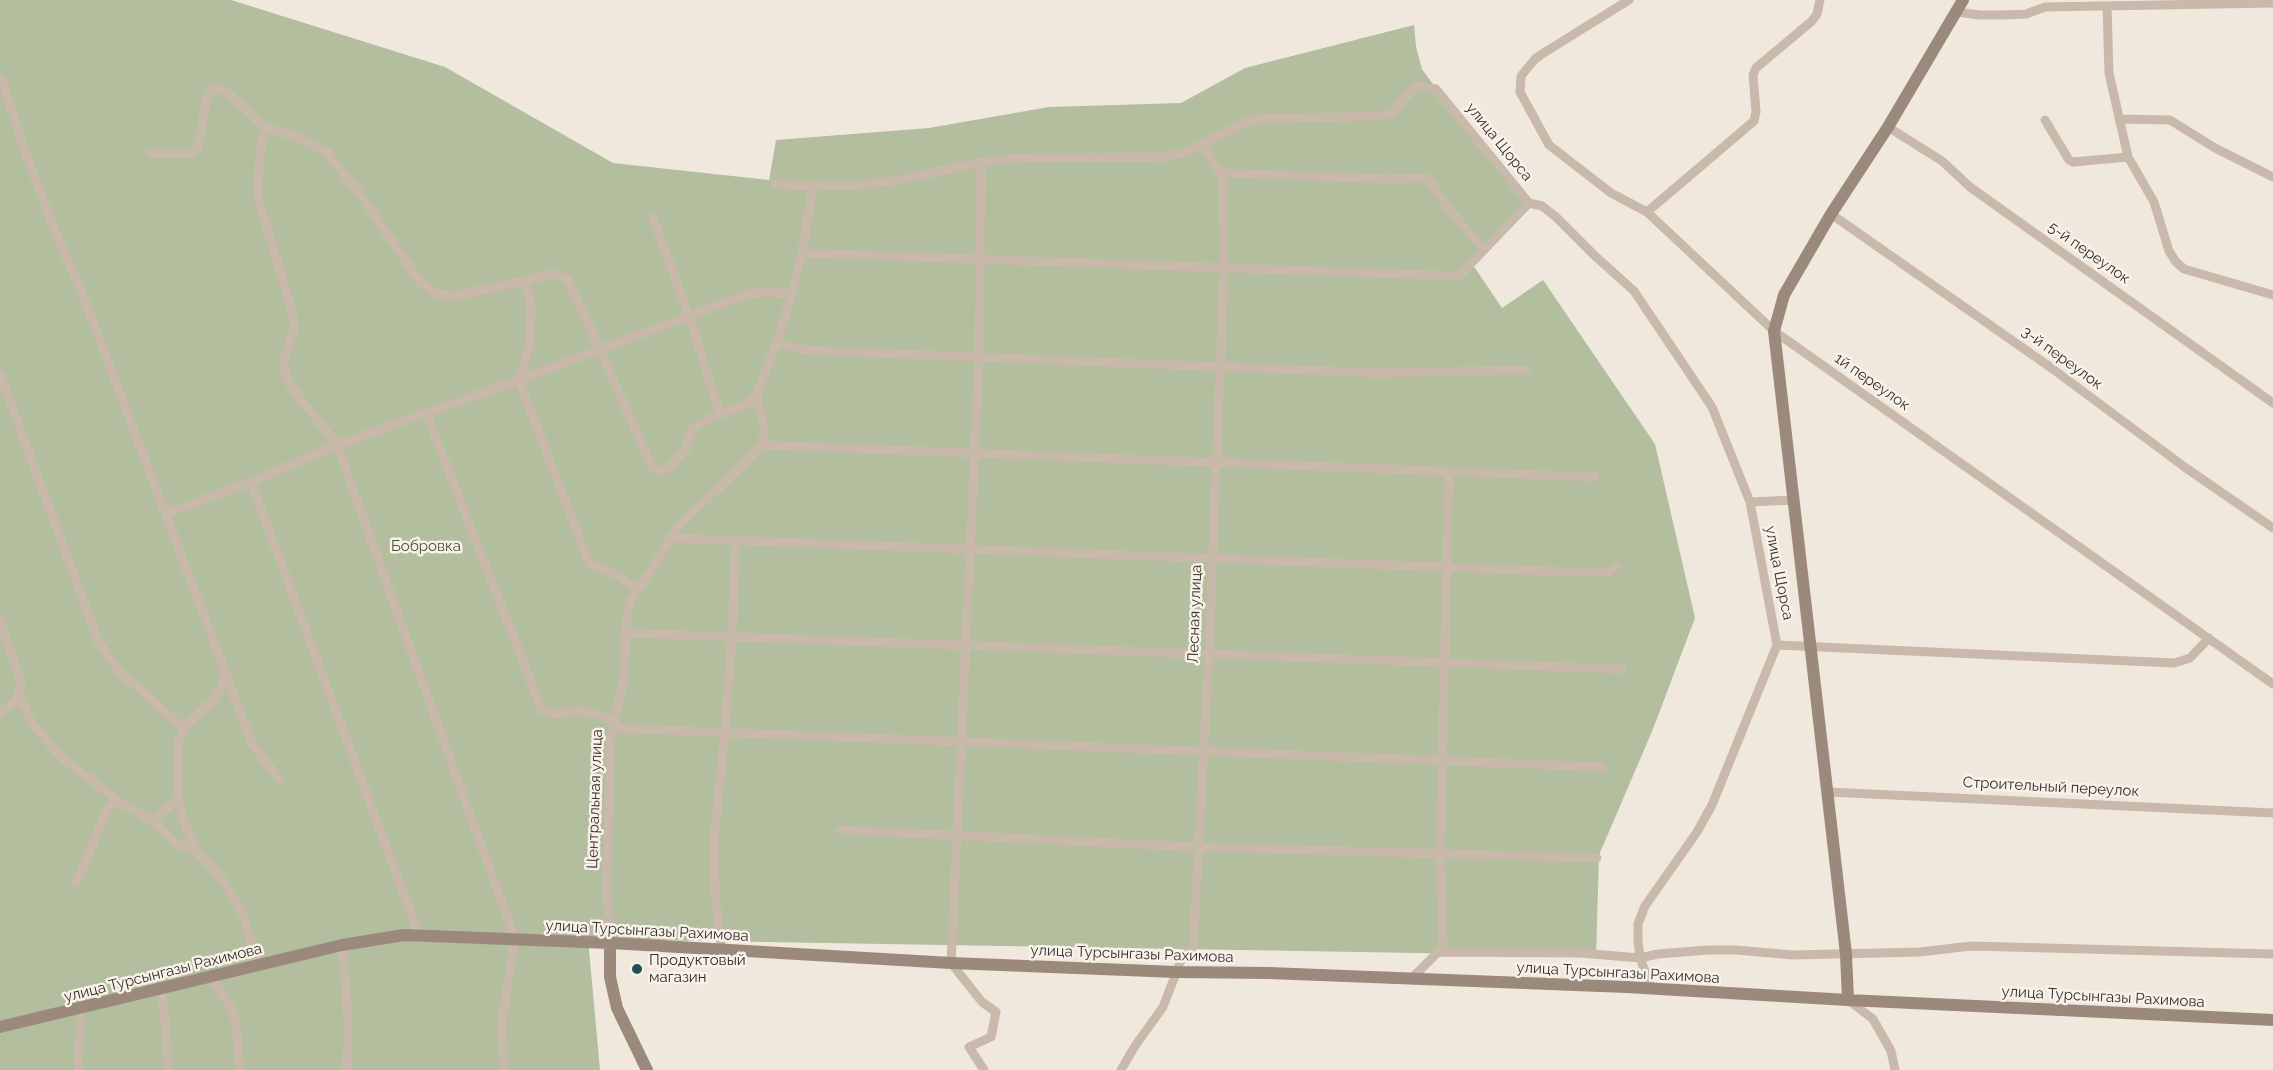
<!DOCTYPE html>
<meta charset="utf-8">
<style>
body{margin:0}
canvas{display:block;background:#f0e8dd}
</style>
<canvas width="2273" height="1070"></canvas>
<script>
const ctx = document.querySelector('canvas').getContext('2d');
ctx.lineJoin = 'round';
function fillPath(path, color) { ctx.fillStyle = color; ctx.fill(path, 'evenodd'); }
const poly = rows => new Path2D(rows.map(r => 'M' + r).join(''));
function trace(path, color, width, dash) { ctx.strokeStyle = color; ctx.lineWidth = width; ctx.lineCap = dash ? 'butt' : 'round'; ctx.setLineDash(dash || []); ctx.stroke(path); }
function write(font, color, halo, rows, align = 'center') {
  ctx.font = font + ' Raleway,sans-serif'; ctx.lineWidth = 5; ctx.setLineDash([]); ctx.textBaseline = 'middle'; ctx.strokeStyle = halo; ctx.fillStyle = color; for (const [text, x, y, turn = 0] of rows) {
    ctx.save(); ctx.translate(x, y); ctx.rotate((+turn || 0) * Math.PI / 180); ctx.textAlign = isNaN(turn) ? turn : align; if (halo) ctx.strokeText(text, 0, 0); ctx.fillText(text, 0, 0); ctx.restore();
  }
}
const green = poly([
 [0,0,231,0,445,67,613,163,769,180,776,140,929,128,1049,107,1181,103,1245,68,1414,25,1416,47,1422,69,1462,124,1529,205,1471,262,1502,308,1543,280,1655,444,1695,618,1653,729,1599,855,1596,956,588,939,600,1070,0,1070]
]);
const street = poly([
 [1629,0,1542,54,1535,59,1521,76,1520,92,1549,145,1611,193,1647,212,1774,331,2273,684],
 [2107,6,2109,73,2128,157,2154,202,2169,251,2176,262,2184,269,2273,295],
 [1957,12,1980,15,2004,15,2026,14,2045,7,2273,3],
 [0,80,2,80,27,157,54,229,82,293,225,671,222,686,213,701,187,724,178,741,178,798,184,822,197,851,225,883,244,917,258,966],
 [2119,119,2170,120,2215,148,2273,177],
 [2045,120,2069,160,2073,162,2128,157],
 [265,127,260,156,257,195,292,311,294,328,283,364,287,378,292,388,337,445,515,939,502,1020,504,1070],
 [1888,127,1942,161,1970,187,2273,403],
 [150,153,193,154,198,149,206,100,212,88,223,89,265,127,297,137,326,151,359,193,420,282,438,294,455,296,554,274,567,279,600,349,651,465,658,472,670,466,686,449,688,440,694,427,720,414],
 [981,162,979,357,951,963,982,1002,996,1012,991,1037,969,1047,984,1070],
 [1221,173,1390,179,1428,178,1450,210,1484,250],
 [775,184,813,186,862,185,898,180,981,162,1020,158,1164,157,1184,153,1246,122,1260,119,1379,116,1394,111,1415,86,1436,89,1529,203,1542,206,1556,217,1594,255,1634,291,1712,407,1750,502,1777,645,1712,805,1697,832,1645,906,1638,924,1638,941,1640,958,1652,989],
 [1647,212,1754,121,1756,112,1753,75,1756,68,1812,21,1817,14,1820,0],
 [1831,214,2050,367,2186,468,2273,528],
 [653,218,689,315,720,414,742,406,756,396],
 [802,253,1459,276,1529,203],
 [524,281,531,302,530,343,519,380,589,563,620,577,638,591],
 [777,342,799,349,823,351,1378,373,1527,370],
 [0,374,99,643,123,676,136,685,184,729],
 [426,413,542,710,553,714,577,711,597,714,613,721],
 [761,445,1594,477],
 [251,482,419,935],
 [1750,502,1793,500],
 [167,513,251,482,337,445,519,380,747,294,766,292,792,294],
 [670,538,1573,572,1609,572,1616,566],
 [0,620,21,682,19,694,15,702,0,713],
 [625,633,1622,669],
 [1777,645,2174,663,2190,658,2209,638],
 [225,671,252,744,280,780],
 [19,694,32,723,60,756,121,803],
 [613,728,1603,767],
 [1828,792,2273,813],
 [153,821,178,798],
 [840,830,1199,847,1597,858],
 [77,882,108,807,114,804,121,803,153,821,176,843,197,851],
 [610,943,607,893,610,742,624,678,625,633,630,600,638,591,678,526,742,466,761,445,765,431,756,396,777,342,792,294,802,253,813,186],
 [342,945,348,1020,347,1070],
 [722,951,715,896,714,841,725,732,732,636,736,541],
 [1438,952,1580,953,1640,958,1658,954,1708,950,1736,950,1793,955,1920,952,1971,946,2273,954],
 [212,977,235,1015,240,1070],
 [1412,978,1438,952,1443,942,1440,854,1449,472],
 [161,990,164,1011,169,1070],
 [1848,1000,1873,1019,1891,1051,1895,1070],
 [78,1070,81,1008],
 [1121,1070,1135,1046,1163,1007,1183,955,1193,948,1209,654,1224,268,1223,177,1202,145]
]);
const secondary = poly([
 [610,943,610,977,617,1008,647,1070],
 [1848,1000,1846,954,1774,331,1784,295,1831,214,1888,127,1963,0],
 [0,1027,342,945,404,935,610,943,951,963,1176,972,1269,973,1626,987,1848,1000,2273,1020]
]);
const markers = [
 [637,969,6,"#224f54"]
];
const streetNames = [
 ["улица Щорса",1499,142,51],
 ["5-й переулок",2089,253,35],
 ["3-й переулок",2062,358,36],
 ["1й переулок",1872,382,35],
 ["улица Щорса",1779,573,79],
 ["Лесная улица",1195,614,-88],
 ["Строительный переулок",2051,787,3],
 ["Центральная улица",595,799,-88],
 ["улица Турсынгазы Рахимова",647,931,3],
 ["улица Турсынгазы Рахимова",1132,954,2],
 ["улица Турсынгазы Рахимова",163,973,-14],
 ["улица Турсынгазы Рахимова",1618,973,3],
 ["улица Турсынгазы Рахимова",2103,997,3]
];
const parkNames = [
 ["Бобровка",426,546]
];
const poiNames = [
 ["Продуктовый",649,960],
 ["магазин",649,977]
];
fillPath(green, '#b2be9e');
trace(street, '#c8b9aa', 9);
trace(secondary, '#9b897c', 12);
for (const [x, y, r, color] of markers) { const dot = new Path2D(); dot.arc(x, y, r, 0, 2 * Math.PI); ctx.fillStyle = color; ctx.fill(dot); trace(dot, '#f8f2ea', 2); }
write('15px', '#362e29', '#f8f2ea', streetNames);
write('15px', '#44522f', '#f8f2ea', parkNames);
write('15px', '#362e29', '#f8f2ea', poiNames, 'left');
</script>
